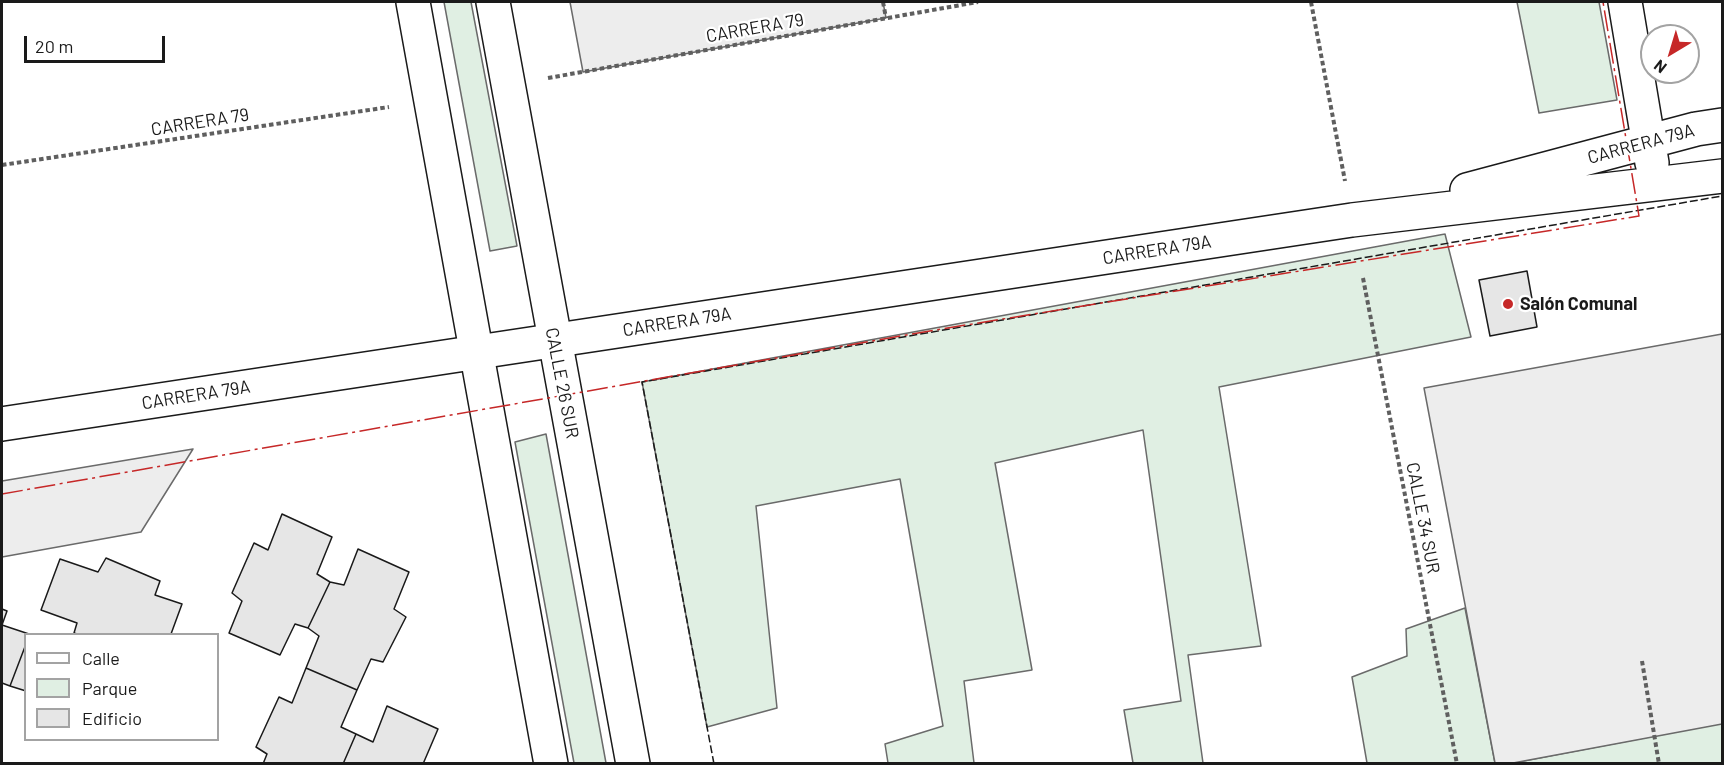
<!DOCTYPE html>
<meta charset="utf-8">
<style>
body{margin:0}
#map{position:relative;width:1724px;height:765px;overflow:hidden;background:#fff;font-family:Barlow,sans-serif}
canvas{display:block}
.frame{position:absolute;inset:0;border:3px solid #1a1a1a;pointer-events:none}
.legend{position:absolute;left:24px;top:633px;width:195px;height:108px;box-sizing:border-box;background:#fff;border:2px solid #a3a3a3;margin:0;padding:8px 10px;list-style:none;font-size:18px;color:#1a1a1a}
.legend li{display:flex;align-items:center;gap:12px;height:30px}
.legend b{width:30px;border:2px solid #a3a3a3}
.north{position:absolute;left:1640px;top:24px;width:60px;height:60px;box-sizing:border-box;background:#fff;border:2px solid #a3a3a3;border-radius:50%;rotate:218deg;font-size:16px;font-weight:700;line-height:24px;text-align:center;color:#1a1a1a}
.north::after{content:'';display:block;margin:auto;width:21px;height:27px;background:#c62828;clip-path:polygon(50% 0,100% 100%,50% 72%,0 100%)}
.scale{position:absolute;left:24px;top:36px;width:141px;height:27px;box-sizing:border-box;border:3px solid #1a1a1a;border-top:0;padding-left:8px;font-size:18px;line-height:21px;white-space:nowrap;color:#1a1a1a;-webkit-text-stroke:4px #fff;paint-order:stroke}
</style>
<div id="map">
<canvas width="1724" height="765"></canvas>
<div class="frame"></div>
<ul class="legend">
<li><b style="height:8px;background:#fff"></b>Calle</li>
<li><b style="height:16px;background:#e0efe3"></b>Parque</li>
<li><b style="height:16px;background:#e6e6e6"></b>Edificio</li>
</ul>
<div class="north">N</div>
<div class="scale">20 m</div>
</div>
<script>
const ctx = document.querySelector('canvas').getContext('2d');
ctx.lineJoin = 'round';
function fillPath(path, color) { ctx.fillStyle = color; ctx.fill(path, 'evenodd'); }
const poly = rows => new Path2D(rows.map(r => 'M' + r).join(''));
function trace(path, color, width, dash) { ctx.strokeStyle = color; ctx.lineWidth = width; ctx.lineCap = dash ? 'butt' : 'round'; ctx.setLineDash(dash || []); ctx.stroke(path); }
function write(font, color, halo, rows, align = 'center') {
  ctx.font = font + ' Barlow,sans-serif'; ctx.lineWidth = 4.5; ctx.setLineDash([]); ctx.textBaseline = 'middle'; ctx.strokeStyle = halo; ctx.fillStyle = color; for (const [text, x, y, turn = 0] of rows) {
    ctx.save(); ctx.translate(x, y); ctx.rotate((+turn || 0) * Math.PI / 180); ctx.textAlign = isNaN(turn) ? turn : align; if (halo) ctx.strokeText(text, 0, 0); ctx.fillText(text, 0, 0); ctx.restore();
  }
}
const green = poly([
 [444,2,471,2,517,246,490,251,444,2],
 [1517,2,1599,2,1617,100,1539,113,1517,2],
 [1445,234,1471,337,1219,387,1261,646,1188,655,1203,763,1133,763,1124,710,1181,701,1143,430,995,463,1032,670,964,681,974,763,888,763,885,744,943,726,900,479,756,506,777,708,707,727,642,382,1445,234],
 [546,434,606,763,574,763,515,442,546,434],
 [1465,608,1495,763,1367,763,1352,677,1407,656,1406,629,1465,608],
 [1722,723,1722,763,1513,763,1722,723]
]);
const parking = poly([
 [570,2,883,2,886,18,583,72,570,2],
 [1722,334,1722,724,1513,763,1495,763,1424,388,1722,334],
 [193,449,141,532,2,557,2,481,193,449]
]);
const building = poly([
 [1527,271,1537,327,1490,336,1479,280,1527,271],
 [282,514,332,537,317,574,330,582,308,628,295,624,280,655,229,633,242,601,232,593,254,543,268,550,282,514],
 [358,549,409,572,394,609,406,617,383,662,371,659,357,690,306,668,319,636,308,628,330,582,344,585,358,549],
 [106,558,160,581,155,595,182,604,171,634,77,634,74,633,77,623,41,610,60,559,98,572,106,558],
 [2,609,7,611,2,625,29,634,26,634,26,644,10,686,2,683,2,609],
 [26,644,26,691,10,686,26,644],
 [306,668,357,690,341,727,356,734,343,764,263,764,267,754,256,747,279,697,292,703,306,668],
 [387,706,438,729,423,764,343,764,356,734,373,742,387,706]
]);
const path = poly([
 [883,2,886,18],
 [1311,2,1345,181],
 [548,78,978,2],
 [2,165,389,107],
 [1363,278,1457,764],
 [1642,661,1659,764]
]);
const minor = poly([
 [1625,2,1652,163],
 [1467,190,1696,129,1722,125],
 [2,424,1352,220,1722,176]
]);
const major = poly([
 [413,2,551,764],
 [493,2,633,764]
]);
const fence = poly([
 [714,764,642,382,1722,196]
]);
const power = poly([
 [2,494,935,330,1639,216,1603,2]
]);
const markers = [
 [1508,304,6,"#c62828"]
];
const streetNames = [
 ["CARRERA 79",755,28,-10],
 ["CARRERA 79",200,122,-9],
 ["CARRERA 79A",1641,144,-15],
 ["CARRERA 79A",1157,250,-9],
 ["CARRERA 79A",677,322,-9],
 ["CALLE 26 SUR",562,383,79],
 ["CARRERA 79A",196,395,-9],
 ["CALLE 34 SUR",1423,518,79]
];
const poiNames = [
 ["Salón Comunal",1520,304]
];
fillPath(green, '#e0efe3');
trace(green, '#6a6a6a', 1.5);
fillPath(parking, '#ededed');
trace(parking, '#6a6a6a', 1.5);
fillPath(building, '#e6e6e6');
trace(building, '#1a1a1a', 1.5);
trace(minor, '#1a1a1a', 36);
trace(major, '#1a1a1a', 36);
trace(path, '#5f5f5f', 4, [4.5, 3]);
trace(minor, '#fff', 33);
trace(major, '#fff', 33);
trace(fence, '#1a1a1a', 1.5, [8, 3]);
trace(power, '#c62828', 1.5, [21, 4.5, 3, 4.5]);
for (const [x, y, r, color] of markers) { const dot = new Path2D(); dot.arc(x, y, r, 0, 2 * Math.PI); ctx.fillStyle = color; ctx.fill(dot); trace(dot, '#fff', 2); }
write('18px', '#1a1a1a', '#fff', streetNames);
write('bold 18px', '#1a1a1a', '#fff', poiNames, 'left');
</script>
